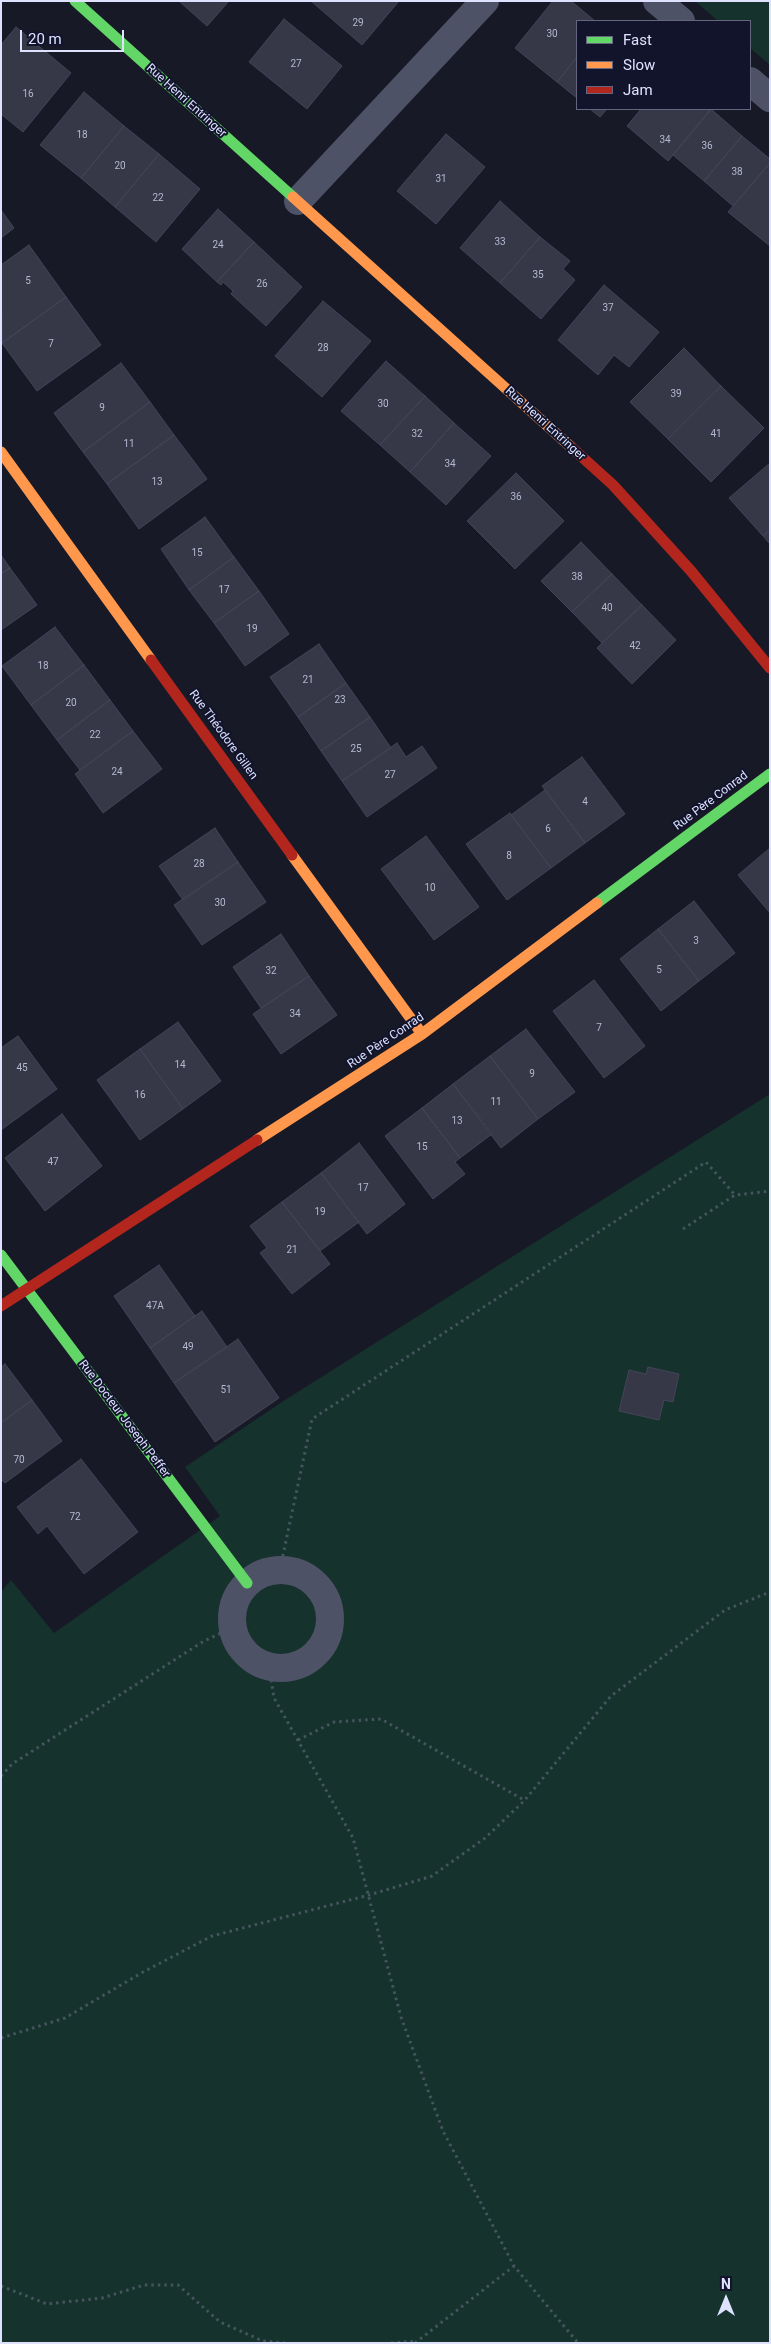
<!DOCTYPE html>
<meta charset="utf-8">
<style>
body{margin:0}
#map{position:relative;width:771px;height:2344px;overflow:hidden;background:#181926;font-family:Roboto,sans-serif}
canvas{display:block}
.frame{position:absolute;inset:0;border:2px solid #dee2ff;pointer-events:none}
.legend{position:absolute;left:576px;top:20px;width:175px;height:90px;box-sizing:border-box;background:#12142c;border:1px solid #646680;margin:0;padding:6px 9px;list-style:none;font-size:15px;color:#dee2ff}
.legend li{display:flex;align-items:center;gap:10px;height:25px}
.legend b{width:25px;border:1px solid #646680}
.north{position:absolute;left:701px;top:2274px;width:50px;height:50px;-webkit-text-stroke:4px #12142c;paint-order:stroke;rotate:0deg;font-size:14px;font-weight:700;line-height:20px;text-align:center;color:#dee2ff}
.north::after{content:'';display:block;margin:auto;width:18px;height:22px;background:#dee2ff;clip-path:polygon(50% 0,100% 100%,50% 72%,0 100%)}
.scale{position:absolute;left:20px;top:30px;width:104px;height:22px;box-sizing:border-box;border:2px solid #dee2ff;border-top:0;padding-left:6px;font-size:15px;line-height:18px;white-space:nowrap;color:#dee2ff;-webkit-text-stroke:4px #12142c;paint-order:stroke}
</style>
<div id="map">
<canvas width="771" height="2344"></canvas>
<div class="frame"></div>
<ul class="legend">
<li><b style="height:6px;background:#63d668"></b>Fast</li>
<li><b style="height:6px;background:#ff974d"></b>Slow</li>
<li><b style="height:6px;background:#b3261e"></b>Jam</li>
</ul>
<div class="north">N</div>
<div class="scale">20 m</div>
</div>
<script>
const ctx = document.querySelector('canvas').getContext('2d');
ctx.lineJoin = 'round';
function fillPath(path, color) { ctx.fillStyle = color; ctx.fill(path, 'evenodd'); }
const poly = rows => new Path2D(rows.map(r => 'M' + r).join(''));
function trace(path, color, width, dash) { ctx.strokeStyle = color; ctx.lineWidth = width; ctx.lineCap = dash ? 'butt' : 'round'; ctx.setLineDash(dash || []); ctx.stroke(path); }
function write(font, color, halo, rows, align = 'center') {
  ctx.font = font + ' Roboto,sans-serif'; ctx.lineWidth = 4; ctx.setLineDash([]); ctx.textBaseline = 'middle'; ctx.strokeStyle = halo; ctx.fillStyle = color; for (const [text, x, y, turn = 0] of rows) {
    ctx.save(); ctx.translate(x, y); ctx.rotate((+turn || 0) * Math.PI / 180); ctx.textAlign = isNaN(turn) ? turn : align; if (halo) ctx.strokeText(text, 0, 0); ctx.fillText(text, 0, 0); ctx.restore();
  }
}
const green = poly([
 [695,1,770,1,770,65,750,48,750,21,718,21],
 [770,1094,770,2343,1,2343,1,1592,11,1580,54,1633,220,1516,185,1467,285,1400]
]);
const building = poly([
 [179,1,229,1,207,26,179,1],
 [311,1,399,1,362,45,311,1],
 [553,1,571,1,595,21,577,21,577,57,557,82,515,48,553,1],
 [284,19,342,66,307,109,249,62,284,19],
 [16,27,71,73,23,132,1,114,1,45,16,27],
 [577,57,577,98,557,82,577,57],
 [84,92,124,126,81,178,40,145,84,92],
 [590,109,607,109,600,117,590,109],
 [641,109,711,109,668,161,627,126,641,109],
 [711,109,742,136,704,181,673,155,711,109],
 [124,126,159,154,115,207,81,178,124,126],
 [446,134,485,167,436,224,397,191,446,134],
 [742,136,770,159,770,163,733,206,704,181,742,136],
 [159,154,200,189,156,242,115,207,159,154],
 [770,163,770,246,728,212,770,163],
 [500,201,540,237,500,283,460,248,500,201],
 [218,209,254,242,217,282,182,249,218,209],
 [1,210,14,228,1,238,1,210],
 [540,237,570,261,563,269,575,280,541,319,500,283,540,237],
 [254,242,302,287,266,326,231,294,233,291,223,282,221,285,217,282,254,242],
 [29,245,66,297,2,343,1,265,29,245],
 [604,285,659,332,629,367,614,355,598,375,558,340,604,285],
 [66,297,101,345,37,391,2,343,66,297],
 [323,301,371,341,322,397,275,356,323,301],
 [684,348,721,386,668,439,630,402,684,348],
 [386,361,425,396,380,445,341,411,386,361],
 [121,363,150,402,83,452,54,413,121,363],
 [721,386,764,428,711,482,668,439,721,386],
 [425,396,454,423,410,472,380,445,425,396],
 [150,402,174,435,107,484,83,452,150,402],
 [454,423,491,456,446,505,410,472,454,423],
 [174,435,207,479,139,529,107,484,174,435],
 [770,463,770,530,763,536,729,498,770,463],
 [516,473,564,521,515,569,467,521,516,473],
 [205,517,234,557,189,590,161,549,205,517],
 [770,530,770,544,763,536,770,530],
 [581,542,612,574,572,612,541,581,581,542],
 [1,555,10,568,1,574,1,555],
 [234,557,259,591,214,623,189,590,234,557],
 [10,568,37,605,1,630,1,574,10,568],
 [612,574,642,605,602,643,572,612,612,574],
 [259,591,289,634,245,666,214,623,259,591],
 [642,605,676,640,632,684,597,648,642,605],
 [55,627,84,665,31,705,2,666,55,627],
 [319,644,346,683,298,717,270,677,319,644],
 [84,665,110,700,57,740,31,705,84,665],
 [346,683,370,717,321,751,298,717,346,683],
 [110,700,133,731,80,770,57,740,110,700],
 [370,717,391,748,342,781,321,751,370,717],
 [133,731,162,769,103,813,75,774,133,731],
 [397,743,406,757,422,746,437,768,367,817,342,781,397,743],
 [582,757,625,814,585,843,542,786,582,757],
 [545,790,585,843,551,868,511,815,545,790],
 [510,813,551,868,507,900,466,844,510,813],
 [215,828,238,862,183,900,159,866,215,828],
 [426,836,479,907,434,940,381,869,426,836],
 [770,848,770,913,738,875,770,848],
 [238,862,266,902,202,945,174,905,238,862],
 [694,901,735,953,699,981,658,929,694,901],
 [658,929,699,981,661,1011,620,959,658,929],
 [281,934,309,976,261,1008,233,967,281,934],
 [309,976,337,1015,281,1054,253,1014,309,976],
 [594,980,645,1046,604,1078,553,1011,594,980],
 [178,1022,221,1081,183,1109,140,1049,178,1022],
 [526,1029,575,1092,538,1119,490,1056,526,1029],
 [18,1036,57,1089,1,1130,1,1048,18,1036],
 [140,1049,183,1109,140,1140,97,1080,140,1049],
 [490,1056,538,1119,501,1148,453,1084,490,1056],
 [453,1084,492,1134,460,1158,422,1108,453,1084],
 [422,1108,460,1158,455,1162,465,1174,433,1199,385,1136,422,1108],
 [62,1114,102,1166,45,1211,5,1158,62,1114],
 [359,1143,405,1204,367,1234,321,1173,359,1143],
 [321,1173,359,1222,320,1251,282,1202,321,1173],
 [282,1202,330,1264,292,1294,260,1253,267,1248,250,1226,282,1202],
 [159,1265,195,1316,150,1348,114,1296,159,1265],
 [202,1311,227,1347,174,1383,150,1348,202,1311],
 [238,1339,279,1398,215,1442,174,1383,238,1339],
 [5,1364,32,1400,1,1423,1,1367,5,1364],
 [648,1367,679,1374,673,1402,664,1400,659,1420,619,1411,629,1370,646,1374,648,1367],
 [32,1400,62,1441,5,1483,1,1479,1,1423,32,1400],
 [81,1459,138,1532,84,1574,47,1526,38,1534,17,1507,81,1459]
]);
const path = poly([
 [683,1229,735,1195,770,1191],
 [280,1569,312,1419,706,1162,735,1195],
 [269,1667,274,1698,353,1838,401,2017,443,2131,514,2266,578,2343],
 [298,1740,334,1722,381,1719,524,1800],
 [1,1776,12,1764,204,1641,232,1628],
 [1,2038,65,2018,143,1972,212,1936,369,1895,432,1876,485,1838,524,1801,611,1696,725,1610,770,1592],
 [1,2286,47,2304,102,2298,144,2285,178,2285,220,2322,263,2341,285,2343],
 [391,2343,415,2341],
 [415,2343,514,2266]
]);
const street = poly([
 [657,1,681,21],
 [750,81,770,98],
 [298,201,485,1],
 '232 1619a49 49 0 1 1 98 0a49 49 0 1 1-98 0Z'
]);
const fast = poly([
 [75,1,293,197],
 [597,903,770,774],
 [1,1255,247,1583]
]);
const slow = poly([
 [293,197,571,447],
 [1,452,151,660],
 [292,855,422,1034],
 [257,1140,422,1034,597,903]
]);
const jam = poly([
 [571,447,613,485,691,571,770,668],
 [151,660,292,855],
 [1,1306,257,1140]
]);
const numberNames = [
 ["29",358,23],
 ["30",552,34],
 ["27",296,64],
 ["16",28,94],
 ["18",82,135],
 ["34",665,140],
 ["36",707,146],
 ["20",120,166],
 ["38",737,172],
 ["31",441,179],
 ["22",158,198],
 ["33",500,242],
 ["24",218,245],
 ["35",538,275],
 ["5",28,281],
 ["26",262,284],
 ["37",608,308],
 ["7",51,344],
 ["28",323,348],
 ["39",676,394],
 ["30",383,404],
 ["9",102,408],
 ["32",417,434],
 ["41",716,434],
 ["11",129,444],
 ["34",450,464],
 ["13",157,482],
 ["36",516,497],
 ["15",197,553],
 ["38",577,577],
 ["17",224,590],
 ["40",607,608],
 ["19",252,629],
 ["42",635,646],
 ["18",43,666],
 ["21",308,680],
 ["23",340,700],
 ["20",71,703],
 ["22",95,735],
 ["25",356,749],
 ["24",117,772],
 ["27",390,775],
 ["4",585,802],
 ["6",548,829],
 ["8",509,856],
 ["28",199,864],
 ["10",430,888],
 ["30",220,903],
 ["3",696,941],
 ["5",659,970],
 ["32",271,971],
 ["34",295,1014],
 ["7",599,1028],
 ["14",180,1065],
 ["45",22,1068],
 ["9",532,1074],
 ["16",140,1095],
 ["11",496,1102],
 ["13",457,1121],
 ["15",422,1147],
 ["47",53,1162],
 ["17",363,1188],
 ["19",320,1212],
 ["21",292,1250],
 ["47A",155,1306],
 ["49",188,1347],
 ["51",226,1390],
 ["70",19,1460],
 ["72",75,1517]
];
const streetNames = [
 ["Rue Henri Entringer",186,101,42],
 ["Rue Henri Entringer",545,424,42],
 ["Rue Théodore Gillen",223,735,54],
 ["Rue Père Conrad",711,801,-37],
 ["Rue Père Conrad",386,1041,-34],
 ["Rue Docteur Joseph Peffer",124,1419,53]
];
fillPath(green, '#15322c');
fillPath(building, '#373847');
trace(building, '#434458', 1);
trace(path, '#44555d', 3, [2.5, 4]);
trace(street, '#4e5267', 28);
trace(fast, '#63d668', 11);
trace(slow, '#ff974d', 11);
trace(jam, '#b3261e', 11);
write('10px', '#b4b8d1', null, numberNames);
write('12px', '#dee2ff', '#12142c', streetNames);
</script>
